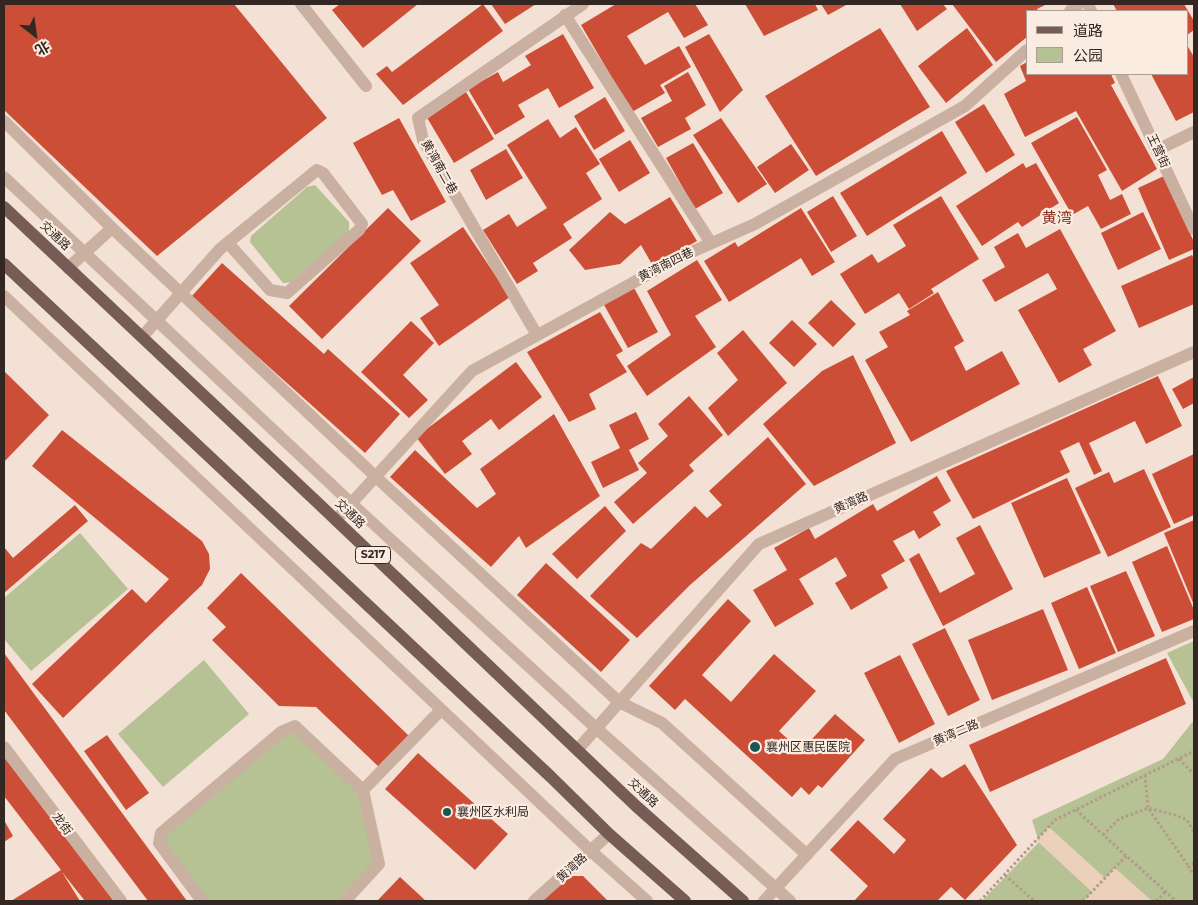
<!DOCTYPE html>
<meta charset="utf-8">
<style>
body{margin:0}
#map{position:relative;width:1198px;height:905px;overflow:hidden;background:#f2e1d4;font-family:Montserrat,"Noto Sans SC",sans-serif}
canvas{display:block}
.frame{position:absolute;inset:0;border:5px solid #332724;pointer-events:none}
.legend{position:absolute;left:1026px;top:10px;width:162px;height:65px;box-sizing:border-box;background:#faece0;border:1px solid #aa9d95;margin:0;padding:6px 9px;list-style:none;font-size:15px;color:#332724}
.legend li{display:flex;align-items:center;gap:10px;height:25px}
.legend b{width:25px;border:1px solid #aa9d95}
.north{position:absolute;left:10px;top:10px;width:50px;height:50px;-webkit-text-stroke:4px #faece0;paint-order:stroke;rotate:150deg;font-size:14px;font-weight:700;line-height:20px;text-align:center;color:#332724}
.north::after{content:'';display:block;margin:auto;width:18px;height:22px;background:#332724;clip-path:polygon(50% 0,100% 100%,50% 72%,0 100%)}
</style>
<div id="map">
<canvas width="1198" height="905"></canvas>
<div class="frame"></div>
<ul class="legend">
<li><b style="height:6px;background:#765c54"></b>道路</li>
<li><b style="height:14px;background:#b6c194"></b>公园</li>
</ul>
<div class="north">北</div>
</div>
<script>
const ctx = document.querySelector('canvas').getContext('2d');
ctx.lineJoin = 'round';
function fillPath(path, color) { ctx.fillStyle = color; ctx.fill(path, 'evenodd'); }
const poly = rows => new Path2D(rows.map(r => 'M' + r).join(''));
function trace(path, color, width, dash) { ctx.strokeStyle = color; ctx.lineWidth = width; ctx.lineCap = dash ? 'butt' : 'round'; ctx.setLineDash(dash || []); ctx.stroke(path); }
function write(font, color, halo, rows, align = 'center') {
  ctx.font = font + ' Montserrat,"Noto Sans SC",sans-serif'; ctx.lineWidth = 4.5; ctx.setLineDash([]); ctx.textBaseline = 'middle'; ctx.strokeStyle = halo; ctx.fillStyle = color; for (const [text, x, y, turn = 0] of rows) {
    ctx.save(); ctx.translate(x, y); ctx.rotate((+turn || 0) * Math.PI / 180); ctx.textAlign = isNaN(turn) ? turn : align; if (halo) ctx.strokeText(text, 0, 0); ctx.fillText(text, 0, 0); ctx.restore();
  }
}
const green = poly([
 [315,185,349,222,349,232,294,282,283,283,250,242,251,236,307,187],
 [80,533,128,589,31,671,4,639,4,598],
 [1194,641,1194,703,1167,653],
 [204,660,249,714,163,787,118,734],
 [1194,720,1194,901,982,901,1039,842,1032,820,1163,759],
 [295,726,363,790,379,864,345,901,202,901,159,843,161,833]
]);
const plaza = poly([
 [1049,827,1105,878,1115,868,1152,901,1083,901,1092,892,1036,840]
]);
const building = poly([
 [4,4,234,4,327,118,157,256,4,110],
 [340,4,418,4,363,48,332,10],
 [483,4,503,31,403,105,376,74,387,66,392,72],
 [491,4,536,4,505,24],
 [616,4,695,4,708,25,684,38,668,12,627,36,645,65,679,46,691,67,660,85,665,93,632,112,581,25],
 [745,4,815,4,818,10,764,36],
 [821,4,848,4,828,15],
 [900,4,943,4,947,9,917,31],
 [952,4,1047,4,1037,9,1038,11,1027,11,1027,37,996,62],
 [1113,4,1184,4,1194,21,1194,30,1187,35,1187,11,1117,11],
 [880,28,930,107,816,176,765,96],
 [967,28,993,65,946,103,918,66],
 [563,34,594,88,559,108,548,88,518,105,525,117,495,135,468,89,498,72,503,82,531,65,525,56],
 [709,34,743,90,720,112,685,47],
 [1187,45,1194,57,1194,112,1176,121,1151,74,1187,74],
 [1027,62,1027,74,1111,74,1115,83,1111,85,1157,169,1122,191,1076,111,1025,137,1004,94,1026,81,1020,66],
 [688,72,706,105,685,118,691,129,658,147,641,118,672,101,664,86],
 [466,92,494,139,454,163,426,116],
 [605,97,625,131,594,150,574,116],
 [984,104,1015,155,986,173,955,122],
 [1077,117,1107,170,1098,175,1110,200,1122,194,1131,214,1101,229,1088,206,1072,215,1031,143],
 [399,118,446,202,411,221,393,190,382,195,353,143],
 [721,118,767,184,738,203,693,135],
 [548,119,560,138,576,127,600,164,586,173,602,199,563,224,572,238,533,263,538,271,517,284,483,230,509,214,517,227,547,208,507,145],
 [942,131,967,173,867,236,840,193],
 [630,140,650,173,619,192,599,159],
 [693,143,723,193,695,209,666,158],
 [791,144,809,170,775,193,757,167],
 [506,149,523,178,486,200,470,170],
 [1023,163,1026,168,1036,163,1059,203,1022,227,1018,222,982,246,956,206],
 [1164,176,1194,242,1194,249,1169,260,1138,188],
 [833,196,857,236,831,252,807,212],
 [941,196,979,259,931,289,934,293,909,309,899,293,865,314,840,274,872,254,878,263,906,246,893,225],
 [670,197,697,241,653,266,641,245,620,264,585,270,569,250,610,212,625,224],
 [388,208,421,241,322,339,289,306],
 [801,208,835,262,812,276,801,258,729,302,704,261,735,242,738,247],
 [1143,212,1161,249,1118,270,1101,233],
 [463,227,510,297,439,346,420,318,439,305,410,263],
 [1060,229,1116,331,1083,349,1092,365,1059,383,1018,310,1057,289,1048,273,995,302,982,280,1005,267,994,247,1018,233,1026,248],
 [1192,255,1194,259,1194,304,1139,328,1121,286],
 [697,260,722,300,695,316,716,347,647,396,627,366,671,335,647,291],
 [222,263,324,354,328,349,400,414,365,453,191,297],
 [633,286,658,332,628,348,603,303],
 [938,292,964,341,954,347,966,371,1002,351,1020,384,911,442,865,360,888,347,879,332,910,315,907,311],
 [831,300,856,324,833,347,808,323],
 [600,312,623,351,616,355,627,372,589,394,596,409,569,422,527,352],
 [792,320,817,344,794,367,769,343],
 [411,321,434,343,403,375,428,400,409,418,361,372],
 [743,330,787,383,728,436,708,408,738,380,717,353],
 [853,355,896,443,814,486,763,424,822,371],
 [516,362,542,397,499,430,491,419,462,441,472,454,445,474,416,437],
 [4,371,49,415,4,462],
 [1158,376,1182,426,1146,444,1135,421,1089,443,1102,471,1094,475,1079,442,1060,451,1070,472,973,519,946,471],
 [1194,377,1194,403,1183,409,1172,389],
 [689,396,723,435,689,465,694,471,633,524,614,502,647,473,638,463,668,436,658,424],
 [636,412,649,439,629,450,639,470,603,488,591,462,620,448,609,425],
 [554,414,600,496,526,548,519,536,491,567,390,477,415,450,477,508,496,494,480,469],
 [62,430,202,541,209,554,210,569,202,585,63,718,32,684,132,589,146,603,169,579,32,466],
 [768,437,806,484,690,585,637,638,590,596,641,543,651,549,695,506,707,518,722,505,709,491],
 [1194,454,1194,515,1174,524,1152,474],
 [1144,469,1171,527,1108,557,1075,488,1109,472,1114,483],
 [937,476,951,501,933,512,941,525,919,539,914,530,893,541,905,561,881,575,888,588,851,610,835,583,847,576,836,557,799,579,814,604,775,627,753,590,787,570,774,548,809,528,815,539,873,504,877,511],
 [1067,478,1101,553,1044,578,1011,503],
 [75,505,88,521,4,593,4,547,13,558],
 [605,506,626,531,577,579,552,554],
 [1194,520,1194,605,1164,533],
 [980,525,1013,589,943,626,909,559,919,553,940,593,975,574,956,538],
 [1167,546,1194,610,1194,619,1162,632,1132,562],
 [546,563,630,640,601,672,517,595],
 [1126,571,1155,636,1118,652,1090,586],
 [241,573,410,737,380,768,316,707,279,706,212,640,226,627,207,608],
 [1087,587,1116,653,1079,669,1051,603],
 [728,599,751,621,702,675,731,702,774,654,816,691,779,731,801,751,835,714,865,740,822,788,818,785,809,795,801,787,792,797,685,699,675,710,649,686],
 [1043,609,1068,670,992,700,968,640],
 [945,628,980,700,948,716,912,644],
 [4,653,187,901,148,901,4,710],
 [900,655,935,724,899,743,864,673],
 [1166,658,1186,704,990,792,969,745],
 [107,735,149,793,126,810,84,751],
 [418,753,508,834,475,870,385,789],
 [4,757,114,901,85,901,62,872,80,901,11,901,61,870,4,796],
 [965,764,1017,845,965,900,951,887,937,901,854,901,868,886,830,850,858,820,894,854,906,840,883,819,931,768,942,778],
 [4,820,13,836,4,842],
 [570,876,583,876,608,901,542,901],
 [400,877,426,901,377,901]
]);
const path = poly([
 [1179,759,1194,774],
 [1145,775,1148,808,1189,867],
 [1076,810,1176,901],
 [1103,835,1119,819,1148,808,1175,815,1187,820,1194,832],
 [1194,863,1189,867,1194,875],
 [1005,875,1034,901],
 [980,901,1055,820,1194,751],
 [1083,901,1126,856],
 [1156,901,1165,892]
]);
const minor = poly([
 [301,4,366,86],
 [1088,4,1091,11],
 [1070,11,1079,4],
 [565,15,711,243],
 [1121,74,1194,229],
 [4,121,112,228,68,268],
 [1157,150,1194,132],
 [4,177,352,504,596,728,790,901],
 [112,228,376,477,619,702,662,723,807,855],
 [4,296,591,851,647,901],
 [537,335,423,140,418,118,583,4],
 [142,337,220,249,317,170,323,173,362,224,359,230,287,293,270,290,228,243],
 [336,520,472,371,678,258,755,224,965,106,1027,50],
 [4,747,121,901],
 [578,749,759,544,1194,352],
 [363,790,441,710],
 [202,901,159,843,161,833,281,732,295,726,363,790,379,864,345,901],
 [534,901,609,834],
 [764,901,895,759,1194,631]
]);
const major = poly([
 [4,207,319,504,636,806,743,901],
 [4,264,551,777,609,834,685,901]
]);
const markers = [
 [755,747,6,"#185655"],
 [447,812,5,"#185655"]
];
const shields = [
 [373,555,35]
];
const shieldNames = [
 ["S217",373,555]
];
const streetNames = [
 ["王营街",1158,151,65],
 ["黄湾南二巷",439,167,61],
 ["交通路",55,236,43],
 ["黄湾南四巷",666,265,-27],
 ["黄湾路",851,503,-24],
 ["交通路",350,514,44],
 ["黄湾二路",956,733,-23],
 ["交通路",643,793,43],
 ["龙街",62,824,53],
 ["黄湾路",572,868,-42]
];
const poiNames = [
 ["襄州区惠民医院",766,747],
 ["襄州区水利局",457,812]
];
const quarterNames = [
 ["黄湾",1057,219]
];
fillPath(green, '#b6c194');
fillPath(plaza, '#ebd1ba');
fillPath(building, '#cd4e37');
trace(path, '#b5998a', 3, [2.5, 2.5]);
trace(minor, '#cab0a0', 12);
trace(major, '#765c54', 12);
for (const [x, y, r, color] of markers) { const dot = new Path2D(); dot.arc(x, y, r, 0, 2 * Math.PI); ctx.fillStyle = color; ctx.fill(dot); trace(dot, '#faece0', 2); }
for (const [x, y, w] of shields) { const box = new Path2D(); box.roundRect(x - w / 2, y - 8.5, w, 17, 4); ctx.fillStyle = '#faece0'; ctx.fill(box); trace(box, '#332724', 1); }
write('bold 11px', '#332724', null, shieldNames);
write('12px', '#332724', '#faece0', streetNames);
write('12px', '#332724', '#faece0', poiNames, 'left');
write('15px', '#862919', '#faece0', quarterNames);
</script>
